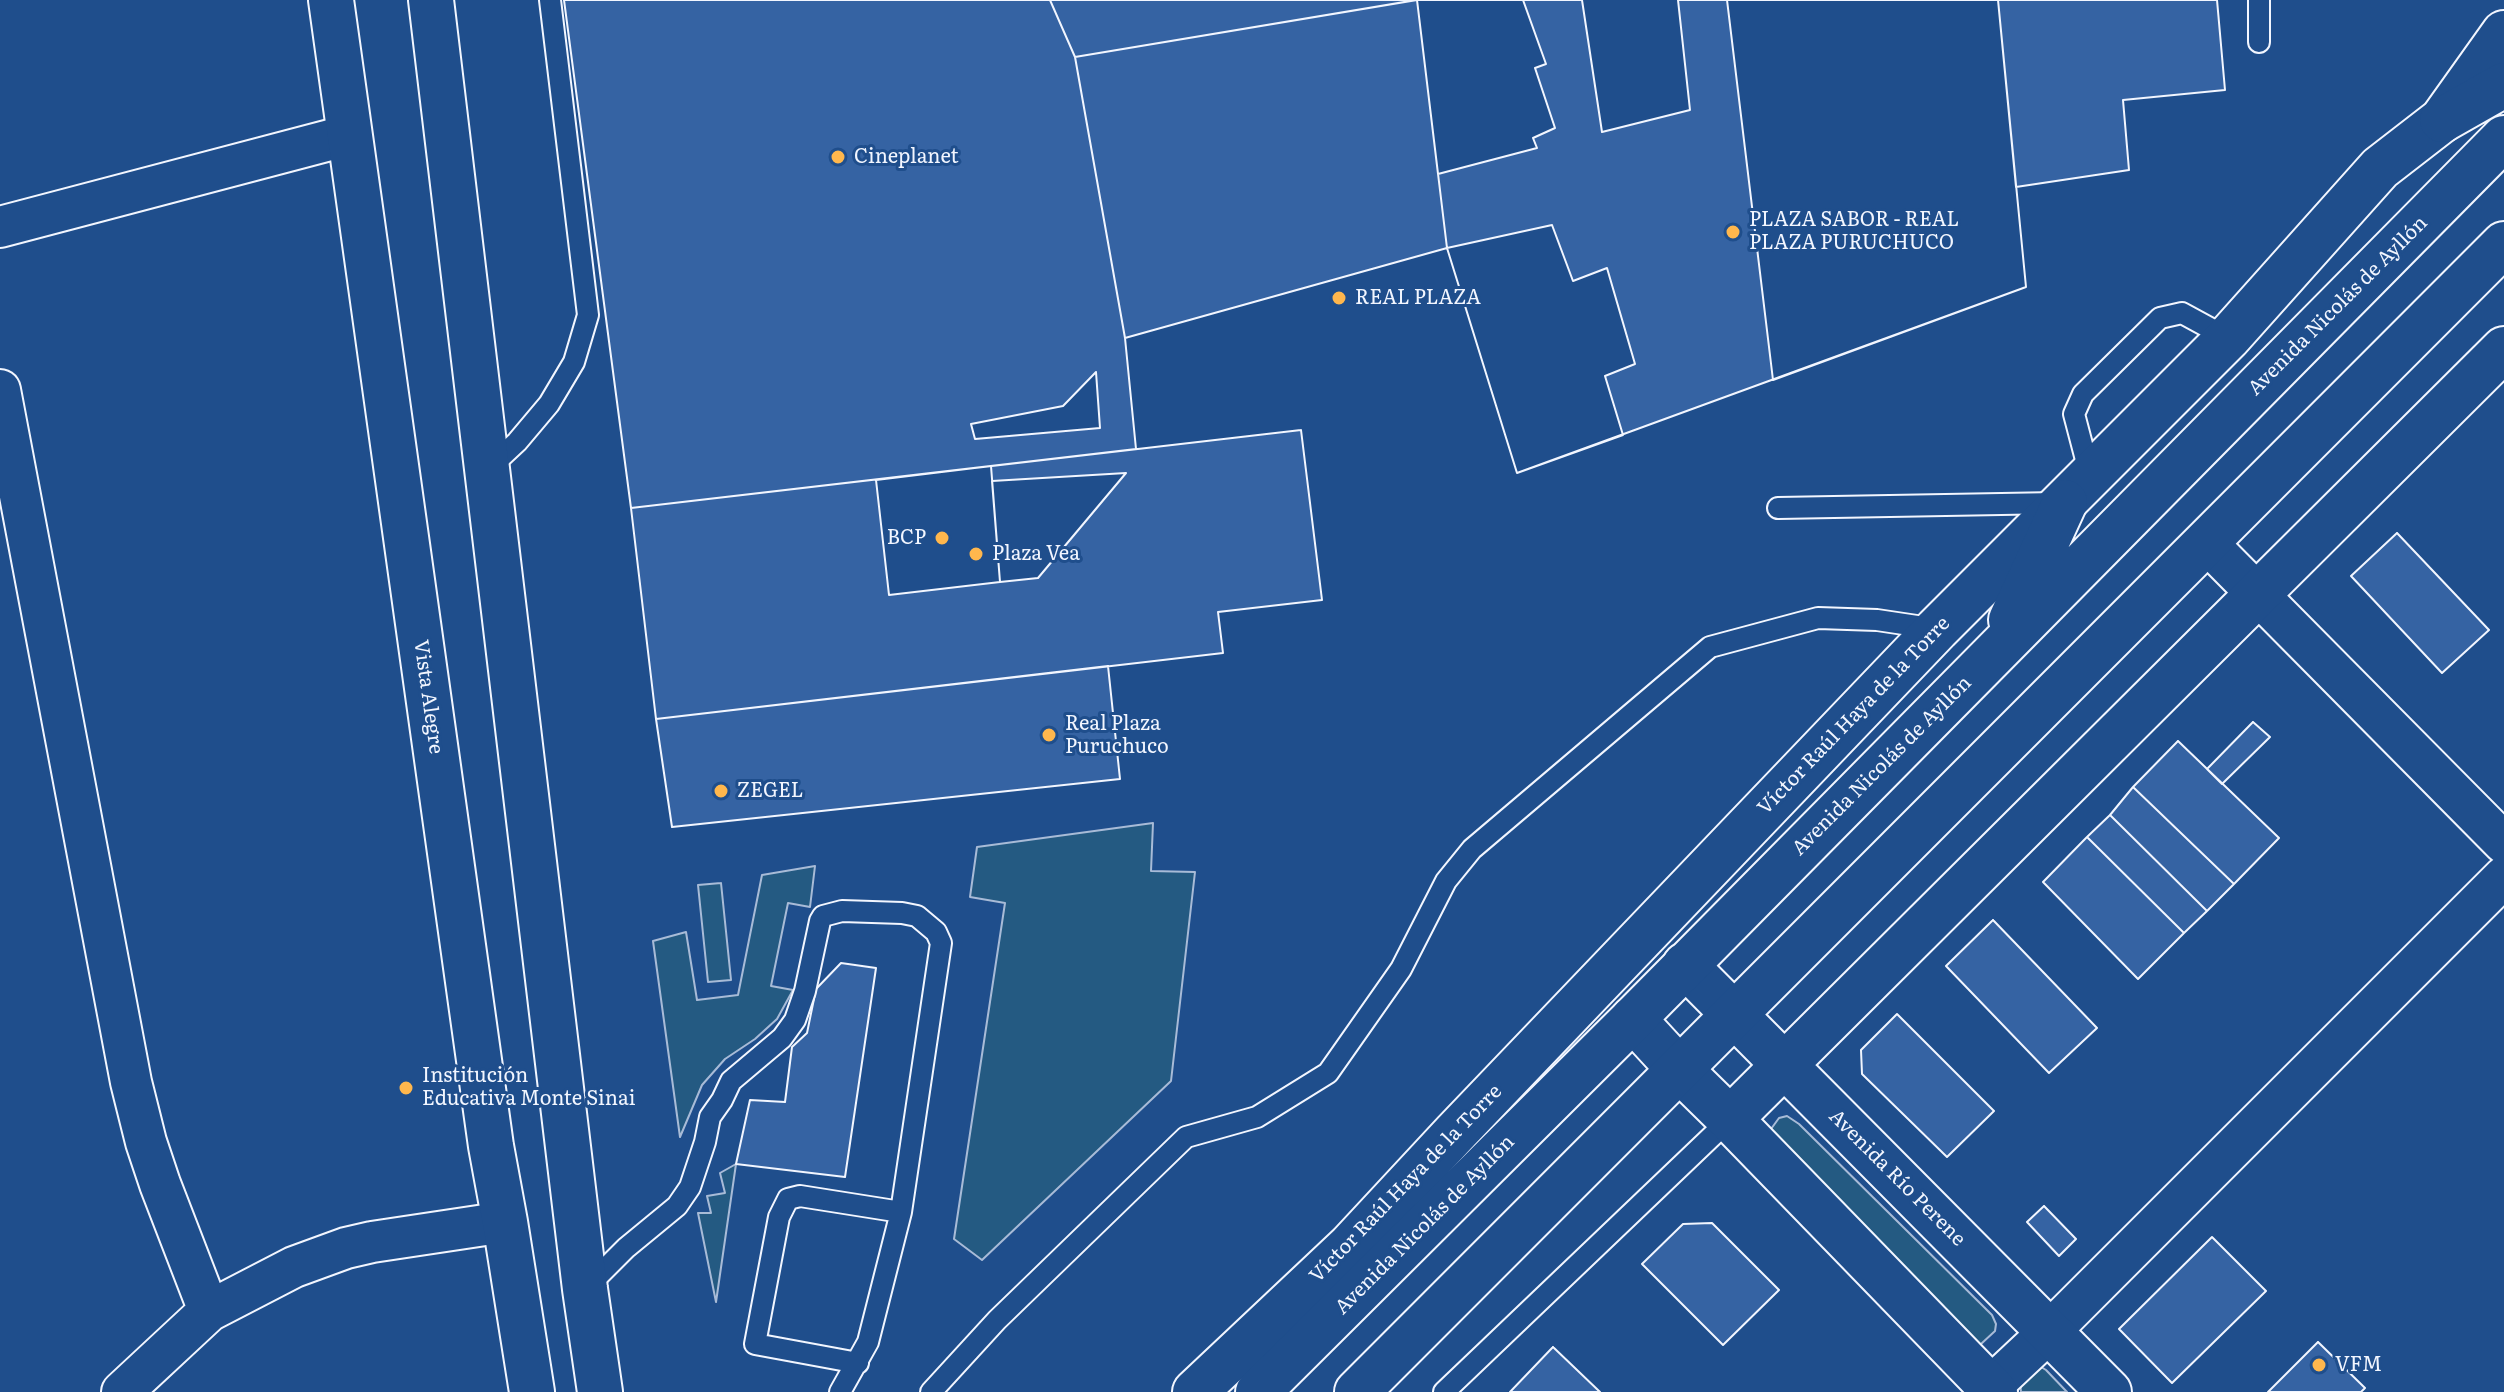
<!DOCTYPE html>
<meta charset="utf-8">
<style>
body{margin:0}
canvas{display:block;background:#1f4e8c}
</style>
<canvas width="2504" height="1392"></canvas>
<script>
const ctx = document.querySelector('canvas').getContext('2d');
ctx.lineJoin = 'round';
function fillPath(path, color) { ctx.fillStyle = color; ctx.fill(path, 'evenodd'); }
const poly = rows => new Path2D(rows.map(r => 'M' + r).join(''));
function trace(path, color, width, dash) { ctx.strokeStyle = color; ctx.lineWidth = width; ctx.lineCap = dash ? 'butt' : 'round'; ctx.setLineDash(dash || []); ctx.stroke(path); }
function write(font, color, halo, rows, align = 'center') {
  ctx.font = font + ' Literata,serif'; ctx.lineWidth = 6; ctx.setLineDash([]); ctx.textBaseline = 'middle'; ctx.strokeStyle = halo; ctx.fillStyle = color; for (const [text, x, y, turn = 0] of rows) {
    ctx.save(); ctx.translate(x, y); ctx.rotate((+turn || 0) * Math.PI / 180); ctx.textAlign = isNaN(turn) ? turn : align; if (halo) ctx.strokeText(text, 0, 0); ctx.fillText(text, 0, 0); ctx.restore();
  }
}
const green = poly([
 [1153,823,1151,871,1195,872,1171,1081,982,1260,954,1239,1005,903,970,897,977,847,1153,823],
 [815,866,810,907,788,903,771,986,793,990,777,1019,755,1039,725,1059,702,1085,680,1137,653,941,686,932,697,1000,738,995,762,875,815,866],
 [721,883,731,980,708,982,698,885,721,883],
 [1787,1116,1799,1124,1992,1315,1996,1324,1995,1331,1981,1344,1976,1346,1772,1138,1771,1129,1779,1118,1787,1116],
 [736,1164,716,1302,698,1213,711,1213,707,1196,725,1193,720,1173,736,1164],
 [2038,1365,2046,1370,2067,1392,2021,1392,2020,1381,2038,1365]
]);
const building = poly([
 [564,0,1050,0,1075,57,1125,338,1136,449,631,508,564,0],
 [1050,0,1416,0,1075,57,1050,0],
 [1417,0,1582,0,1602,132,1690,110,1678,0,1998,0,2026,287,1517,473,1447,248,1417,0],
 [1417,0,1447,248,1125,338,1075,57,1417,0],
 [1417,0,1523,0,1546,64,1535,68,1555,128,1533,138,1537,148,1438,174,1417,0],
 [1727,0,1998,0,2026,287,1773,380,1727,0],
 [1998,0,2217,0,2225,90,2123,100,2129,170,2016,187,1998,0],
 [1552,225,1573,281,1607,268,1635,364,1605,376,1623,435,1517,473,1447,248,1552,225],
 [1096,372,1100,428,975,439,971,424,1063,406,1096,372],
 [1301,430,1322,600,1218,612,1223,653,656,719,631,508,1301,430],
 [991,466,1000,582,889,595,876,480,991,466],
 [1126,473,1038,578,1000,582,992,481,1126,473],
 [2397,533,2489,630,2442,673,2351,576,2397,533],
 [1108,666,1120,779,672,827,656,719,1108,666],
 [2253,722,2270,737,2222,784,2207,769,2253,722],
 [2178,741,2279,838,2234,884,2133,787,2178,741],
 [2133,787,2234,884,2207,911,2110,815,2133,787],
 [2110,815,2207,911,2184,933,2087,837,2110,815],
 [2087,837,2184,933,2138,979,2043,882,2087,837],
 [1993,920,2097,1028,2049,1073,1946,966,1993,920],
 [841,963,876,968,845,1177,736,1164,750,1100,785,1102,792,1047,807,1033,816,989,841,963],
 [1897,1014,1994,1111,1947,1157,1862,1074,1861,1050,1897,1014],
 [2044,1206,2076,1239,2059,1256,2027,1222,2044,1206],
 [1712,1223,1779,1290,1723,1345,1642,1264,1683,1224,1712,1223],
 [2212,1237,2266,1291,2172,1383,2119,1329,2212,1237],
 [2318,1342,2365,1388,2361,1392,2268,1392,2318,1342],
 [1553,1347,1600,1392,1510,1392,1553,1347]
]);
const lane = poly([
 [2259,0,2259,42],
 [487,470,517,442,549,404,574,362,588,315,550,0],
 [2090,475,2074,414,2083,394,2160,318,2182,313,2228,338],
 [1778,508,2057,503],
 [585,1289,626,1248,677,1206,690,1187,705,1142,710,1117,722,1100,731,1081,782,1038,795,1020,805,991,820,921,823,916,842,911,902,913,917,916,936,932,941,943,901,1212,868,1342,840,1392],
 [858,1363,755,1344,779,1217,788,1199,800,1196,901,1212],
 [931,1392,997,1320,1186,1137,1257,1117,1328,1073,1401,969,1446,881,1472,849,1710,647,1818,618,1877,620,1937,629],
 [1444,1392,1730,1119]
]);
const street = poly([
 [0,227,349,135],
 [0,390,131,1082,146,1142,160,1184,209,1311],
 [2206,542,2504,843],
 [122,1392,209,1311,294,1267,346,1248,372,1242,505,1222],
 [1985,1392,2049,1332,2504,877]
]);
const secondary = poly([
 [331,0,491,1146,505,1222,532,1392],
 [431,0,585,1289,600,1392],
 [1685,965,2109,1392],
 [1633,1019,1679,1069,1730,1119,1995,1392],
 [1730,1119,2504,349],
 [1195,1392,1350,1246,1455,1133,1937,629,2228,338,2380,168,2442,120,2504,33]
]);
const primary = poly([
 [2442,120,2504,85],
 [2011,620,2065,502],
 [1258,1392,1633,1019,2504,138],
 [1357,1392,2504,244]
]);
const markers = [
 [838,157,8,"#ffb74d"],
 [1733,232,8,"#ffb74d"],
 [1339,298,8,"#ffb74d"],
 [942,538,8,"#ffb74d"],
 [976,554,8,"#ffb74d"],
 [1049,735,8,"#ffb74d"],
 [721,791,8,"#ffb74d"],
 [406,1088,8,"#ffb74d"],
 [2319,1365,8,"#ffb74d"]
];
const poiNames = [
 ["Cineplanet",854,157],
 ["PLAZA SABOR - REAL",1749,220],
 ["PLAZA PURUCHUCO",1749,243],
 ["REAL PLAZA",1355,298],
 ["BCP",926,538,"right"],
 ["Plaza Vea",992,554],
 ["Real Plaza",1065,724],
 ["Puruchuco",1065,747],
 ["ZEGEL",737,791],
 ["Institución",422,1076],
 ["Educativa Monte Sinai",422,1099],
 ["VFM",2335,1365]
];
const streetNames = [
 ["Avenida Nicolás de Ayllón",2338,306,-45],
 ["Vista Alegre",428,697,82],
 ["Víctor Raúl Haya de la Torre",1854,716,-46],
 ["Avenida Nicolás de Ayllón",1882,766,-45],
 ["Avenida Río Perene",1897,1178,45],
 ["Víctor Raúl Haya de la Torre",1406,1184,-46],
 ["Avenida Nicolás de Ayllón",1425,1225,-45]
];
fillPath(green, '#245a82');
trace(green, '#a8bbd7', 2);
fillPath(building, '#3563a3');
trace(building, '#f2f6ff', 2);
trace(lane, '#f2f6ff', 24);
trace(street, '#f2f6ff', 44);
trace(secondary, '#f2f6ff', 48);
trace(primary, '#f2f6ff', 48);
trace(lane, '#1f4e8c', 20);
trace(street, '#1f4e8c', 40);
trace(secondary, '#1f4e8c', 44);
trace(primary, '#1f4e8c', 44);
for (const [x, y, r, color] of markers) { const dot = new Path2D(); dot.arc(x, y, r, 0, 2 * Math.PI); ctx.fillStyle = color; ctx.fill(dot); trace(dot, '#1f4e8c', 3); }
write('20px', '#f2f6ff', '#1f4e8c', poiNames, 'left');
write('20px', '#f2f6ff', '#1f4e8c', streetNames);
</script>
